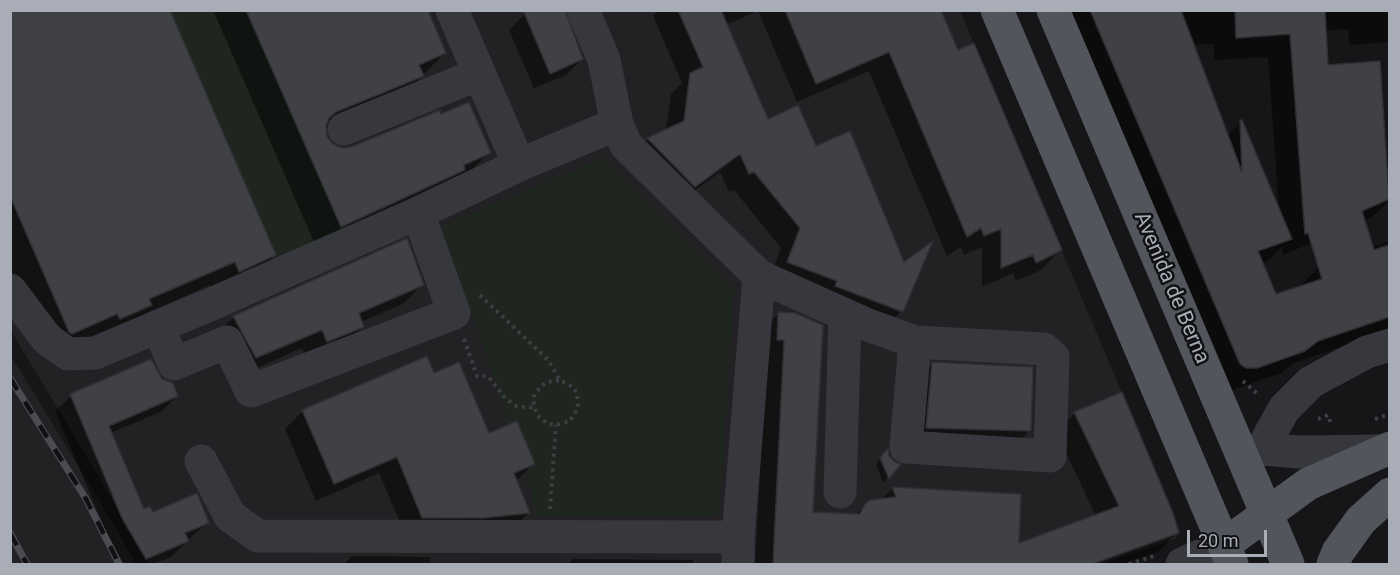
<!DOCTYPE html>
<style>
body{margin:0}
#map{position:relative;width:1400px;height:575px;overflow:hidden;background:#161618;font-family:Roboto,sans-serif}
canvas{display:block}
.frame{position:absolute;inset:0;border:12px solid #a8adb8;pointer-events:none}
.scale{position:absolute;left:1187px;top:530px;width:80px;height:27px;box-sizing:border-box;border:3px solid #a8adb8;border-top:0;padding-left:8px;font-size:18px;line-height:21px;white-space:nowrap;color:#a8adb8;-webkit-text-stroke:4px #111113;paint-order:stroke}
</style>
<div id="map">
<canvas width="1400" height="575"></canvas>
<div class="frame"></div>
<div class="scale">20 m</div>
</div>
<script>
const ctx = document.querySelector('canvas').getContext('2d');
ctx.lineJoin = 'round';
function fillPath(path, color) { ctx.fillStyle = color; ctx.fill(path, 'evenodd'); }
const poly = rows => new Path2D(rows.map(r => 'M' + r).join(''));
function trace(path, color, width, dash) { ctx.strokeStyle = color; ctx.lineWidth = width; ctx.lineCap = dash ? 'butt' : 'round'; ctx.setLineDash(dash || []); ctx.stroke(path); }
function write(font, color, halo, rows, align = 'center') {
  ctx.font = font + ' Roboto,sans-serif'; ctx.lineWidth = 5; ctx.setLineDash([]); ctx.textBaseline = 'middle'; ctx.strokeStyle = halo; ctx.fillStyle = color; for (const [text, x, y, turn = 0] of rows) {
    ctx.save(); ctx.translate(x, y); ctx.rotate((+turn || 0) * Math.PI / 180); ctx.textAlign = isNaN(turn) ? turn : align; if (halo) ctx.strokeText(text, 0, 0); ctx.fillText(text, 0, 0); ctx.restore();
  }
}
const built = poly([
 [11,11,960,11,1173,513,1179,533,1175,539,1102,564,149,564,90,462,11,331],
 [10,354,113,523,136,564,11,564]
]);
const green = poly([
 [170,11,246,11,298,129,303,128,311,160,343,232,278,260],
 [604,158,734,289,719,515,536,517,528,478,441,226]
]);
const shadow = poly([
 [10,10,275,255,251,279,215,295,210,285,138,317,126,329,47,357,10,274],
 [213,10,403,10,445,53,399,99,324,129,325,136,332,145,342,149,351,148,441,116,489,153,466,176,317,249],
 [658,10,939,10,957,52,1060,250,1041,270,1016,281,1013,273,982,287,982,247,964,255,961,247,947,256,869,71,797,102,758,11,726,25,767,121,815,148,901,311,882,331,768,282,781,248,734,190,729,192,720,172,675,205,629,158,648,139,666,130,671,94,682,83,653,16],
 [1057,10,1390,10,1390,42,1349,45,1348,29,1324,31,1326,67,1387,176,1390,183,1390,200,1371,218,1283,255,1282,247,1267,261,1262,263,1276,295,1297,289,1319,267,1390,241,1390,330,1294,363,1281,373,1233,390,1223,390],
 [1214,44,1214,60,1268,57,1279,210,1241,122,1227,136,1192,45],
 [525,14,582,59,566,75,534,88,509,30],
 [422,285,403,304,361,322,363,327,343,346,307,360,302,348,236,377,214,336,234,317],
 [779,313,794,314,812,514,855,515,866,505,881,500,893,488,1017,545,1096,516,1056,432,1075,413,1177,533,1158,552,1123,564,755,564,766,359,759,333],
 [151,361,161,380,177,396,161,412,110,433,143,511,152,514,207,522,171,557,153,564,124,564,107,534,55,411,71,396],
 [933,364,1029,431,1014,447,911,443,917,380],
 [433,375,488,435,533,464,516,481,529,513,511,530,405,534,379,473,316,501,285,429,303,411],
 [883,455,888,456,898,465,883,483,876,464],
 [352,556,430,557,430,564,344,564],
 [573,559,693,560,693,564,568,564]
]);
const building = poly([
 [10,10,170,10,276,255,239,272,235,262,149,299,152,305,120,319,117,314,72,334,69,332,10,196,10,10],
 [246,10,428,10,446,53,419,65,424,76,336,112,329,118,326,126,327,137,333,144,342,148,351,147,440,110,441,114,469,102,491,153,464,165,465,170,341,227,246,10],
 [523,10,565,10,583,59,550,74,523,10],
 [678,10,721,10,768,119,798,105,816,146,850,131,904,262,933,241,903,312,835,286,837,281,787,262,800,228,754,172,749,174,740,154,695,187,647,138,684,121,690,73,703,67,678,10],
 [785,10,941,10,958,50,974,43,1062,250,1036,263,1033,255,1001,268,1001,229,984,236,981,228,967,237,889,52,816,84,785,10],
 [1090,10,1181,10,1242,172,1240,120,1242,120,1292,239,1258,251,1276,294,1322,279,1308,233,1305,234,1290,34,1236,38,1235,10,1325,10,1328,65,1380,61,1389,199,1362,211,1374,250,1389,245,1389,317,1318,341,1305,351,1257,368,1246,368,1240,364,1090,10],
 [407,238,424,285,359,313,364,327,327,342,322,330,256,358,233,316,407,238],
 [778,312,795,313,823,325,813,512,860,514,865,504,870,500,896,497,892,487,1021,494,1019,543,1119,506,1074,412,1122,392,1173,513,1179,533,1092,564,773,564,784,340,777,340,778,312],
 [427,356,434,373,459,362,489,433,517,421,535,464,514,473,530,513,483,518,422,518,397,457,334,484,302,410,427,356],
 [151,359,162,379,173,383,178,396,109,426,144,509,150,506,153,512,197,493,209,523,185,533,189,541,146,559,122,518,70,394,151,359],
 [932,362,1033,367,1031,431,926,428,932,362],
 [888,448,889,456,895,462,901,464,889,479,880,458,888,448]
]);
const path = poly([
 [480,295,548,360,560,380,573,387,577,393,578,408,570,421,556,425,548,424,537,415,533,400,535,393,546,382,560,380],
 [464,339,477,376,488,376,506,399,516,406,534,408],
 [1243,381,1260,396],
 [1318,419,1328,415,1331,424],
 [1375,419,1390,414],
 [550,509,556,425],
 [1129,564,1154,556]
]);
const minor = poly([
 [452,10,519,165],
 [583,10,604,60,617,124],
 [344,129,479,74],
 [759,276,868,325,915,342,1044,349,1053,357,1050,456,906,447,915,342],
 [10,290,47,339,68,354,95,353,214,303,418,213,519,165,617,124,626,145,759,276,738,537,738,564],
 [158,326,174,364,227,342,251,391,454,313,418,213],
 [1262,449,1284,409,1311,382,1367,352,1390,345],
 [1245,457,1262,449,1299,452,1382,451],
 [201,461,230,516,258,536,738,537],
 [840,492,845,315],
 [1182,564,1224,545]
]);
const major = poly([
 [997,10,1232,564],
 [1053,10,1288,564],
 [1224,545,1308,484,1390,448],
 [1333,564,1338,552,1361,520,1390,494]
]);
const rail = poly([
 [10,378,86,499,119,564],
 [10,533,27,564]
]);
const streetNames = [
 ["Avenida de Berna",1171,288,67]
];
fillPath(built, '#222225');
fillPath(green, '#1e261f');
fillPath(shadow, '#0007');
fillPath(building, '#404145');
trace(building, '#303034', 1.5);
trace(path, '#3d3f44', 4, [3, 4.5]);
trace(minor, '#37383d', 33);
trace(major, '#53555c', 33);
trace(rail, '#4a4c52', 7);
trace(rail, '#111113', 4.5, [14]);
write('21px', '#a8adb8', '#111113', streetNames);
</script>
